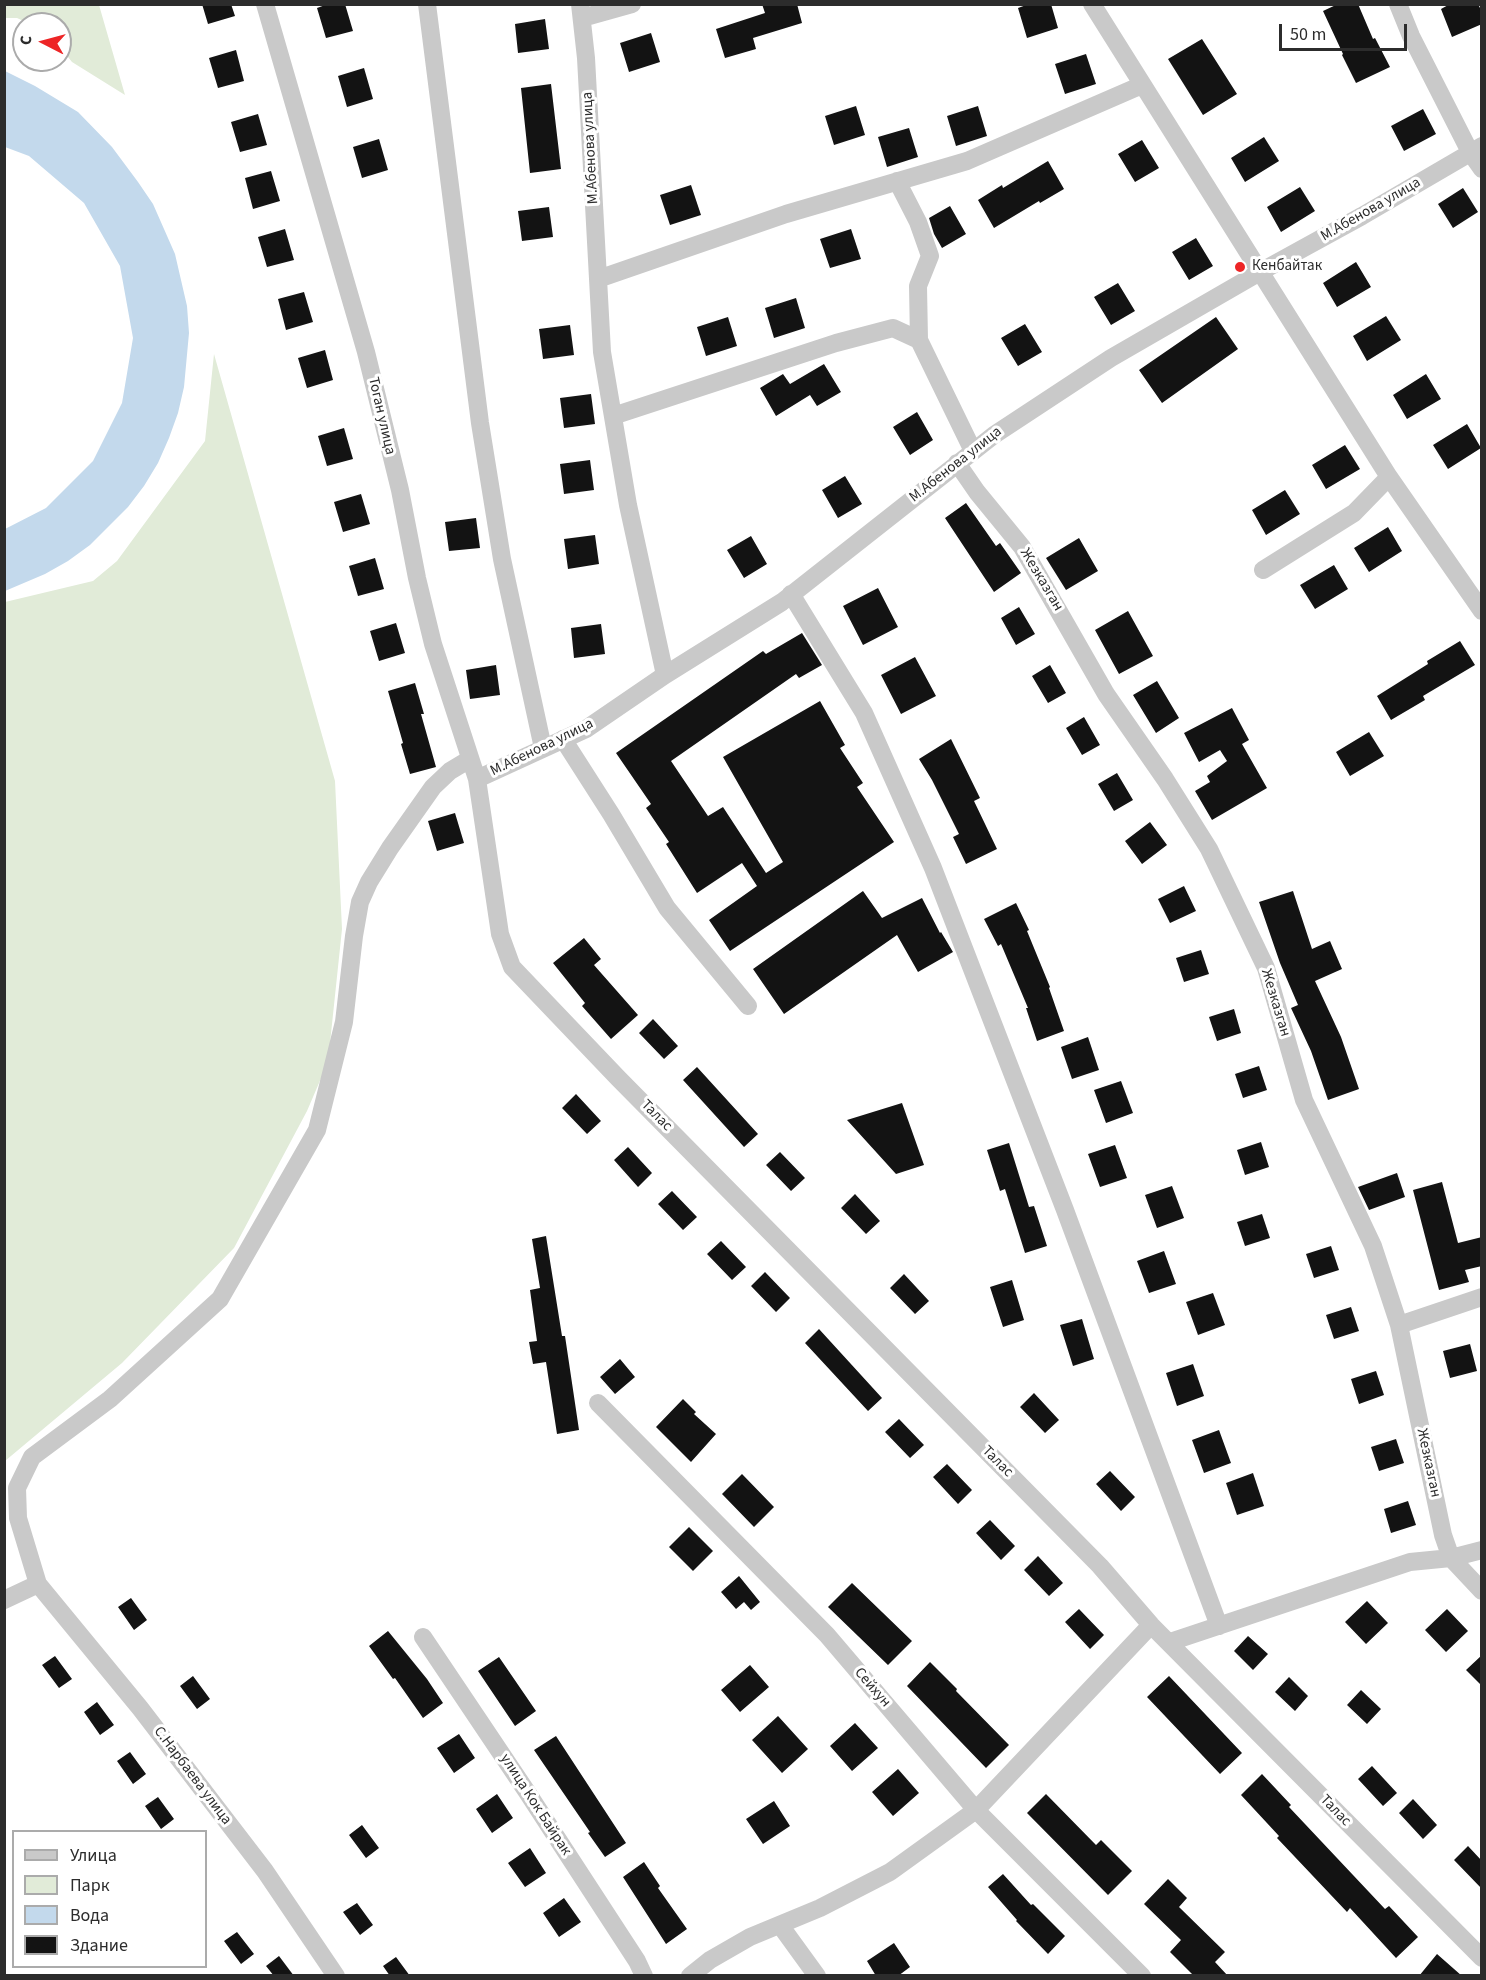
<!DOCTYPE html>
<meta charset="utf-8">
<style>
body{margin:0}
#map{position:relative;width:1486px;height:1980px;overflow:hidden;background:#fff;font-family:"Source Sans 3",sans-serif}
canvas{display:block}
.frame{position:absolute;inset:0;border:6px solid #2c2c2c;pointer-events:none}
.legend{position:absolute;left:12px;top:1830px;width:195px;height:138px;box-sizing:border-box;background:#fff;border:2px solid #ababab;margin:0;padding:8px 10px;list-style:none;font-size:18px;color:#2c2c2c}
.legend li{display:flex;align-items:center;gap:12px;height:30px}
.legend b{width:30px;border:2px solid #ababab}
.north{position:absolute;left:12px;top:12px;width:60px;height:60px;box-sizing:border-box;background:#fff;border:2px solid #ababab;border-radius:50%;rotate:276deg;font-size:16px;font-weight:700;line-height:24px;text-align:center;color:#2c2c2c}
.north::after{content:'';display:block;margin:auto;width:21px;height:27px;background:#ed2526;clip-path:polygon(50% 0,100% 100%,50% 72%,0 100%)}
.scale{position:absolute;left:1279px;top:24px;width:128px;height:27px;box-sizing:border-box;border:3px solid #2c2c2c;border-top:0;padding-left:8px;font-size:18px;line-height:21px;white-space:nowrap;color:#2c2c2c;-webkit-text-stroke:4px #fff;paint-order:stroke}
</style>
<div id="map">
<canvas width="1486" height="1980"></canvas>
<div class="frame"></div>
<ul class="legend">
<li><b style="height:8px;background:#c9c9c9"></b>Улица</li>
<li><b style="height:16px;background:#e1ebd8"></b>Парк</li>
<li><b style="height:16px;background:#c3d9ec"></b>Вода</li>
<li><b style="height:16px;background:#131313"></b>Здание</li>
</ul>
<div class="north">С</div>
<div class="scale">50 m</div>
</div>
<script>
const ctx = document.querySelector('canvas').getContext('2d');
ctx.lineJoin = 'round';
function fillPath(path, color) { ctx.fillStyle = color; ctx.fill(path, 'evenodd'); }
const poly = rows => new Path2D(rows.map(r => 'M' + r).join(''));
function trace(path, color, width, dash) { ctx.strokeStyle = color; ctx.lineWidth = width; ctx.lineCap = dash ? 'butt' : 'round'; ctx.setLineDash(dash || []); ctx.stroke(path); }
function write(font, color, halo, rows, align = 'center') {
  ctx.font = font + ' "Source Sans 3",sans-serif'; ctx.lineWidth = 6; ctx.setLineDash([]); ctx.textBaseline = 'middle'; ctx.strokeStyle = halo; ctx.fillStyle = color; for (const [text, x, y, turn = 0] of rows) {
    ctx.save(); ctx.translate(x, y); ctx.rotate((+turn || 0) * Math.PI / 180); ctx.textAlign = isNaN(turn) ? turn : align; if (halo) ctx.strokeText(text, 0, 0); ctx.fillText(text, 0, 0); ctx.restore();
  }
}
const green = poly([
 [5,4,99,5,125,95,72,62,60,47,60,24,30,24,17,18,5,18],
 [214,354,335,781,342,929,328,1062,307,1111,234,1248,122,1363,5,1461,5,602,93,581,117,561,205,441]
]);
const water = poly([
 [5,71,35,86,78,112,112,147,138,182,153,204,175,254,187,306,189,333,184,387,178,413,169,438,158,463,144,486,128,507,90,545,68,561,45,574,5,591,5,529,46,508,93,461,122,403,133,338,120,266,84,203,29,156,5,147]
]);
const building = poly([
 [202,4,231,4,235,16,208,24],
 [328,4,345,4,353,31,326,38,317,8],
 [762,4,797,4,802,23,753,38,756,49,725,58,716,29,765,13],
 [1029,4,1051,4,1058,28,1027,38,1018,8],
 [1338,4,1358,4,1373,39,1375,38,1390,67,1356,83,1342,55,1343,54,1323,11],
 [1450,4,1478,4,1482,12,1482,24,1452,37,1441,9],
 [545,19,549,49,518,53,515,24],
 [651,33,660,62,629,72,620,43],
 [1202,39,1237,94,1203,115,1168,59],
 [236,50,244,81,218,88,209,58],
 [1086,54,1096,84,1065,94,1055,64],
 [364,68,373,99,347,107,338,76],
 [551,84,561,169,530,173,521,88],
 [856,106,865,135,834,145,825,116],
 [978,106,987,136,956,146,947,116],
 [1423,109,1436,134,1404,151,1391,126],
 [258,114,267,145,240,152,231,122],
 [909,128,918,157,887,167,878,137],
 [1264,137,1279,161,1245,182,1231,158],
 [379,139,388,170,362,178,353,147],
 [1142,140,1159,168,1135,182,1118,154],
 [1048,161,1064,189,1040,203,1039,201,994,228,978,200,1002,185,1003,188],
 [271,171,280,201,253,209,245,178],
 [691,185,701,215,670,225,660,195],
 [1300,187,1315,211,1281,232,1267,207],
 [1463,188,1478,212,1453,228,1438,204],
 [950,206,966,234,942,248,934,234,929,218],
 [549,207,553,237,522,241,518,211],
 [285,229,294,260,267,267,258,237],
 [851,229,861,259,830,268,820,239],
 [1196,238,1213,266,1189,280,1172,252],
 [1356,262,1371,287,1337,307,1323,283],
 [1118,283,1135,311,1111,325,1094,297],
 [304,292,313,322,286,330,278,299],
 [796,298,805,328,774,338,765,308],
 [1386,316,1401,340,1367,361,1353,336],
 [728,317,737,346,706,356,697,327],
 [1216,317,1238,349,1162,403,1139,370],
 [1025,324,1042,352,1018,366,1001,338],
 [570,325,574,355,543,359,539,329],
 [325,350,333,380,307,388,298,358],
 [824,364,841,392,817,406,810,395,776,416,760,388,783,374,790,384],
 [1426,374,1441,399,1407,419,1393,395],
 [591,394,595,424,564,428,560,398],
 [917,412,933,440,910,455,893,427],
 [1467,424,1481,448,1448,469,1433,445],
 [344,428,353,459,327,466,318,436],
 [1345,445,1360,469,1326,489,1312,465],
 [590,460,594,490,564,494,560,464],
 [845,476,862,504,838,518,822,490],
 [1285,490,1300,514,1266,535,1252,510],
 [361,494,370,524,343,532,334,502],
 [966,503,996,546,1000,543,1021,573,994,592,945,518],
 [476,518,480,548,449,551,445,522],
 [1388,527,1402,551,1369,572,1354,548],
 [595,535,599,564,568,569,564,539],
 [751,536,767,564,744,578,727,550],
 [1079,538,1098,571,1066,590,1046,558],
 [375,558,384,589,358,596,349,566],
 [1334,565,1348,589,1315,609,1300,585],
 [878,588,898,627,863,645,843,606],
 [1019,607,1035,634,1016,645,1001,618],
 [1128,611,1153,656,1119,674,1095,630],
 [396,623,405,653,379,661,370,631],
 [601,624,605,654,574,658,571,628],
 [802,633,822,665,799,678,796,674,671,761,708,816,723,807,766,873,783,862,723,757,820,701,845,745,840,748,863,783,857,787,894,842,730,951,709,920,757,886,742,863,697,893,666,844,669,842,646,808,651,804,616,753,763,651,766,654],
 [1460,641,1475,665,1423,696,1425,700,1391,720,1377,696,1428,664,1427,661],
 [915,657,936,696,901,714,881,675],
 [496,665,500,695,470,699,466,670],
 [1050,665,1066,693,1048,703,1032,676],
 [1157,681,1179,718,1156,733,1133,695],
 [415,683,424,714,421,714,436,767,410,774,401,744,403,743,388,691],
 [1232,708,1249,740,1242,744,1267,788,1212,820,1195,791,1210,782,1207,776,1227,761,1220,750,1199,762,1184,733],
 [1084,717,1100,745,1082,755,1066,728],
 [1369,732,1384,756,1350,776,1336,752],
 [951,739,980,798,974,801,997,849,966,864,953,837,959,834,932,780,919,759],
 [1117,773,1133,800,1114,811,1098,784],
 [455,813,464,843,437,851,428,821],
 [1150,822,1167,845,1142,864,1125,841],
 [1184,886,1196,911,1170,923,1158,899],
 [863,891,882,918,922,898,940,933,941,932,953,952,918,972,897,935,784,1014,753,969],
 [1293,891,1312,949,1330,941,1342,969,1315,981,1341,1037,1359,1089,1328,1100,1311,1051,1291,1008,1298,1005,1280,963,1259,902],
 [1016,903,1029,930,1027,931,1050,987,1049,988,1064,1031,1037,1041,1026,1008,1028,1008,1001,944,998,946,984,919],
 [584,938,601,959,594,965,638,1015,611,1039,582,1006,585,1003,553,963],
 [1201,950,1209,974,1184,982,1176,958],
 [1234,1009,1241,1033,1217,1041,1209,1017],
 [653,1019,678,1046,664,1059,639,1033],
 [1088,1037,1099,1070,1072,1079,1061,1047],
 [1259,1066,1267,1090,1243,1098,1235,1074],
 [697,1067,758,1134,744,1147,683,1080],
 [1121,1081,1133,1113,1106,1123,1094,1090],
 [576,1094,601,1121,587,1134,562,1108],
 [902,1103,924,1165,896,1174,847,1120],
 [1261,1142,1269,1167,1245,1175,1237,1150],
 [1009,1143,1029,1207,1034,1206,1047,1246,1025,1253,1005,1189,1000,1191,987,1150],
 [1115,1145,1127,1178,1100,1187,1088,1154],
 [628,1147,652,1173,638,1187,614,1160],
 [780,1152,805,1178,791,1191,766,1165],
 [1397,1173,1405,1197,1369,1210,1358,1187],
 [1442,1182,1458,1243,1482,1237,1482,1266,1465,1270,1469,1282,1439,1290,1413,1190],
 [1172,1186,1184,1218,1157,1228,1145,1195],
 [672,1191,697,1217,683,1230,658,1204],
 [855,1194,880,1221,866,1234,841,1208],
 [1262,1214,1270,1238,1245,1246,1237,1222],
 [546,1236,562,1336,565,1336,579,1430,557,1434,546,1362,533,1364,529,1342,537,1341,530,1290,540,1288,532,1239],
 [721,1241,746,1267,732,1280,707,1254],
 [1331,1246,1339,1270,1314,1278,1306,1254],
 [1164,1251,1176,1284,1149,1293,1137,1261],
 [765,1272,790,1298,776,1312,751,1286],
 [904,1274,929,1301,915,1314,890,1288],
 [1012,1280,1024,1320,1003,1327,990,1287],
 [1213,1293,1225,1325,1198,1335,1186,1302],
 [1351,1307,1359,1331,1334,1339,1326,1315],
 [1082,1319,1094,1359,1073,1366,1060,1325],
 [819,1329,882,1398,868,1411,805,1343],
 [1470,1344,1477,1371,1450,1378,1443,1351],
 [620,1359,635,1377,615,1394,600,1377],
 [1193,1364,1204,1396,1177,1406,1166,1373],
 [1376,1371,1384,1395,1359,1404,1351,1379],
 [1034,1393,1059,1420,1045,1433,1020,1407],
 [683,1399,696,1412,694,1414,716,1434,691,1462,656,1427],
 [899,1419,924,1445,910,1458,885,1432],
 [1219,1430,1231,1463,1204,1473,1192,1440],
 [1396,1439,1404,1463,1379,1471,1371,1447],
 [947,1464,972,1490,958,1504,933,1477],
 [1110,1471,1135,1497,1121,1511,1096,1484],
 [1253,1473,1264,1506,1237,1515,1226,1483],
 [742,1474,774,1507,754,1527,722,1494],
 [1408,1501,1416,1525,1391,1533,1384,1509],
 [990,1520,1015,1546,1001,1560,976,1533],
 [689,1527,713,1551,693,1571,669,1547],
 [1038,1556,1063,1583,1049,1596,1024,1570],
 [739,1576,760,1602,751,1610,744,1602,736,1609,721,1592],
 [852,1583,912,1641,888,1665,828,1607],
 [131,1598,147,1620,134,1630,118,1607],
 [1367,1601,1388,1623,1366,1644,1345,1622],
 [1079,1609,1104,1635,1090,1649,1065,1622],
 [1447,1609,1468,1631,1446,1652,1425,1630],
 [388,1631,427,1679,443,1703,423,1718,395,1678,393,1679,369,1646],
 [1248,1636,1268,1654,1253,1670,1234,1651],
 [1482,1655,1482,1686,1466,1670],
 [55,1656,72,1679,59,1688,42,1665],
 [499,1657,536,1711,515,1726,478,1671],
 [930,1662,957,1689,956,1691,1009,1745,986,1768,907,1686],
 [750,1665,769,1687,740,1712,721,1690],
 [193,1676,210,1699,197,1709,180,1686],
 [1169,1676,1242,1753,1220,1774,1147,1697],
 [1289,1677,1308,1696,1295,1711,1275,1692],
 [1361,1690,1381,1709,1367,1724,1347,1705],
 [97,1702,114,1725,100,1735,84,1712],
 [778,1716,808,1749,782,1773,752,1740],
 [855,1723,878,1748,852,1771,830,1746],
 [459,1734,475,1758,454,1773,437,1748],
 [556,1736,626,1843,605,1857,588,1833,590,1832,534,1750],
 [130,1752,146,1774,133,1784,117,1761],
 [1372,1766,1397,1793,1383,1806,1358,1779],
 [898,1769,919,1793,893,1816,872,1792],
 [1262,1774,1291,1805,1289,1807,1385,1909,1389,1906,1418,1937,1396,1958,1350,1908,1347,1912,1277,1838,1279,1836,1241,1795],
 [497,1794,513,1818,492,1833,476,1809],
 [1046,1794,1096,1845,1101,1840,1132,1871,1108,1895,1027,1813],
 [158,1797,174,1819,161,1829,145,1806],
 [1413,1799,1437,1825,1423,1839,1399,1813],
 [774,1801,790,1826,763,1844,746,1819],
 [362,1825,379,1848,366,1858,349,1835],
 [1468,1846,1482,1861,1482,1889,1454,1860],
 [530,1848,546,1873,525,1887,508,1863],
 [644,1862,660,1886,658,1888,687,1929,666,1944,623,1877],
 [1003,1874,1031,1905,1033,1904,1065,1936,1048,1954,1016,1921,1017,1920,988,1887],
 [1168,1879,1187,1898,1179,1907,1225,1952,1215,1962,1228,1976,1194,1976,1170,1952,1181,1940,1144,1904],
 [564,1898,581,1922,559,1937,543,1913],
 [357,1903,373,1925,360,1935,343,1912],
 [237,1932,254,1954,241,1964,224,1941],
 [894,1943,910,1967,898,1976,876,1976,867,1961],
 [1437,1954,1462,1976,1419,1976],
 [279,1956,294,1976,274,1976,266,1966],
 [396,1957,410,1976,390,1976,383,1966]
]);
const minor = poly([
 [265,4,366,352,400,490,417,578,433,644,477,779,500,934,512,967,618,1078,1100,1566,1151,1625,1482,1958],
 [427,4,480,423,502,559,543,748],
 [580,4,586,58,602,352,628,505,665,675],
 [1092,4,1389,477,1482,611],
 [1398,4,1411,36,1470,152,1482,169],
 [582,18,632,4],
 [897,181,918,222,930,256,918,286,919,340],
 [598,279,786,214,967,161,1142,85],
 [613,416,836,343,893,328,919,340,973,451],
 [957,463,977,492,1022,547,1106,694,1165,779,1209,849,1266,968,1304,1100,1373,1246,1399,1325,1443,1535,1451,1558,1482,1591],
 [1263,570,1354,513,1389,477],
 [791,594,864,713,933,868,1065,1210,1219,1626],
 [563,739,611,814,667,908,748,1006],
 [477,779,586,729,665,675,782,602,994,435,1111,358,1260,272,1362,216,1482,146],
 [1399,1325,1482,1297],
 [598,1403,827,1635,976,1810,1142,1976],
 [38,1584,140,1708,265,1871,336,1976],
 [4,1600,38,1584,18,1518,17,1488,32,1457,110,1399,220,1299,317,1130,344,1022,354,936,360,902,369,882,390,848,433,787,450,771,470,759],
 [423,1637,527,1792,637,1961,644,1976],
 [1170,1642,1410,1562,1451,1558,1482,1550],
 [780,1925,817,1976],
 [690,1976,710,1960,750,1937,820,1908,890,1872,976,1810,1151,1625]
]);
const markers = [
 [1240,267,6,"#ed2526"]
];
const streetNames = [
 ["М.Абенова улица",591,148,-93],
 ["М.Абенова улица",1371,210,-30],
 ["Тоган улица",381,416,77],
 ["М.Абенова улица",956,465,-38],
 ["Жезказган",1041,580,59],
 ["М.Абенова улица",542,748,-26],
 ["Жезказган",1275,1003,73],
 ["Талас",656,1116,45],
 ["Талас",997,1462,45],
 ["Жезказган",1428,1463,78],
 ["Сейхун",872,1688,49],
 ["С.Нарбаева улица",192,1776,53],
 ["улица Кок Байрак",535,1805,57],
 ["Талас",1335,1811,46]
];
const poiNames = [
 ["Кенбайтак",1252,267]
];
fillPath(green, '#e1ebd8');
fillPath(water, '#c3d9ec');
fillPath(building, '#131313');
trace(minor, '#c9c9c9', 18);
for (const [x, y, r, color] of markers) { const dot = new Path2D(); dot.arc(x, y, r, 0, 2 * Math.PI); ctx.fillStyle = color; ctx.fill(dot); trace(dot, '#fff', 2); }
write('15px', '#2c2c2c', '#fff', streetNames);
write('15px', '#2c2c2c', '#fff', poiNames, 'left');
</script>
